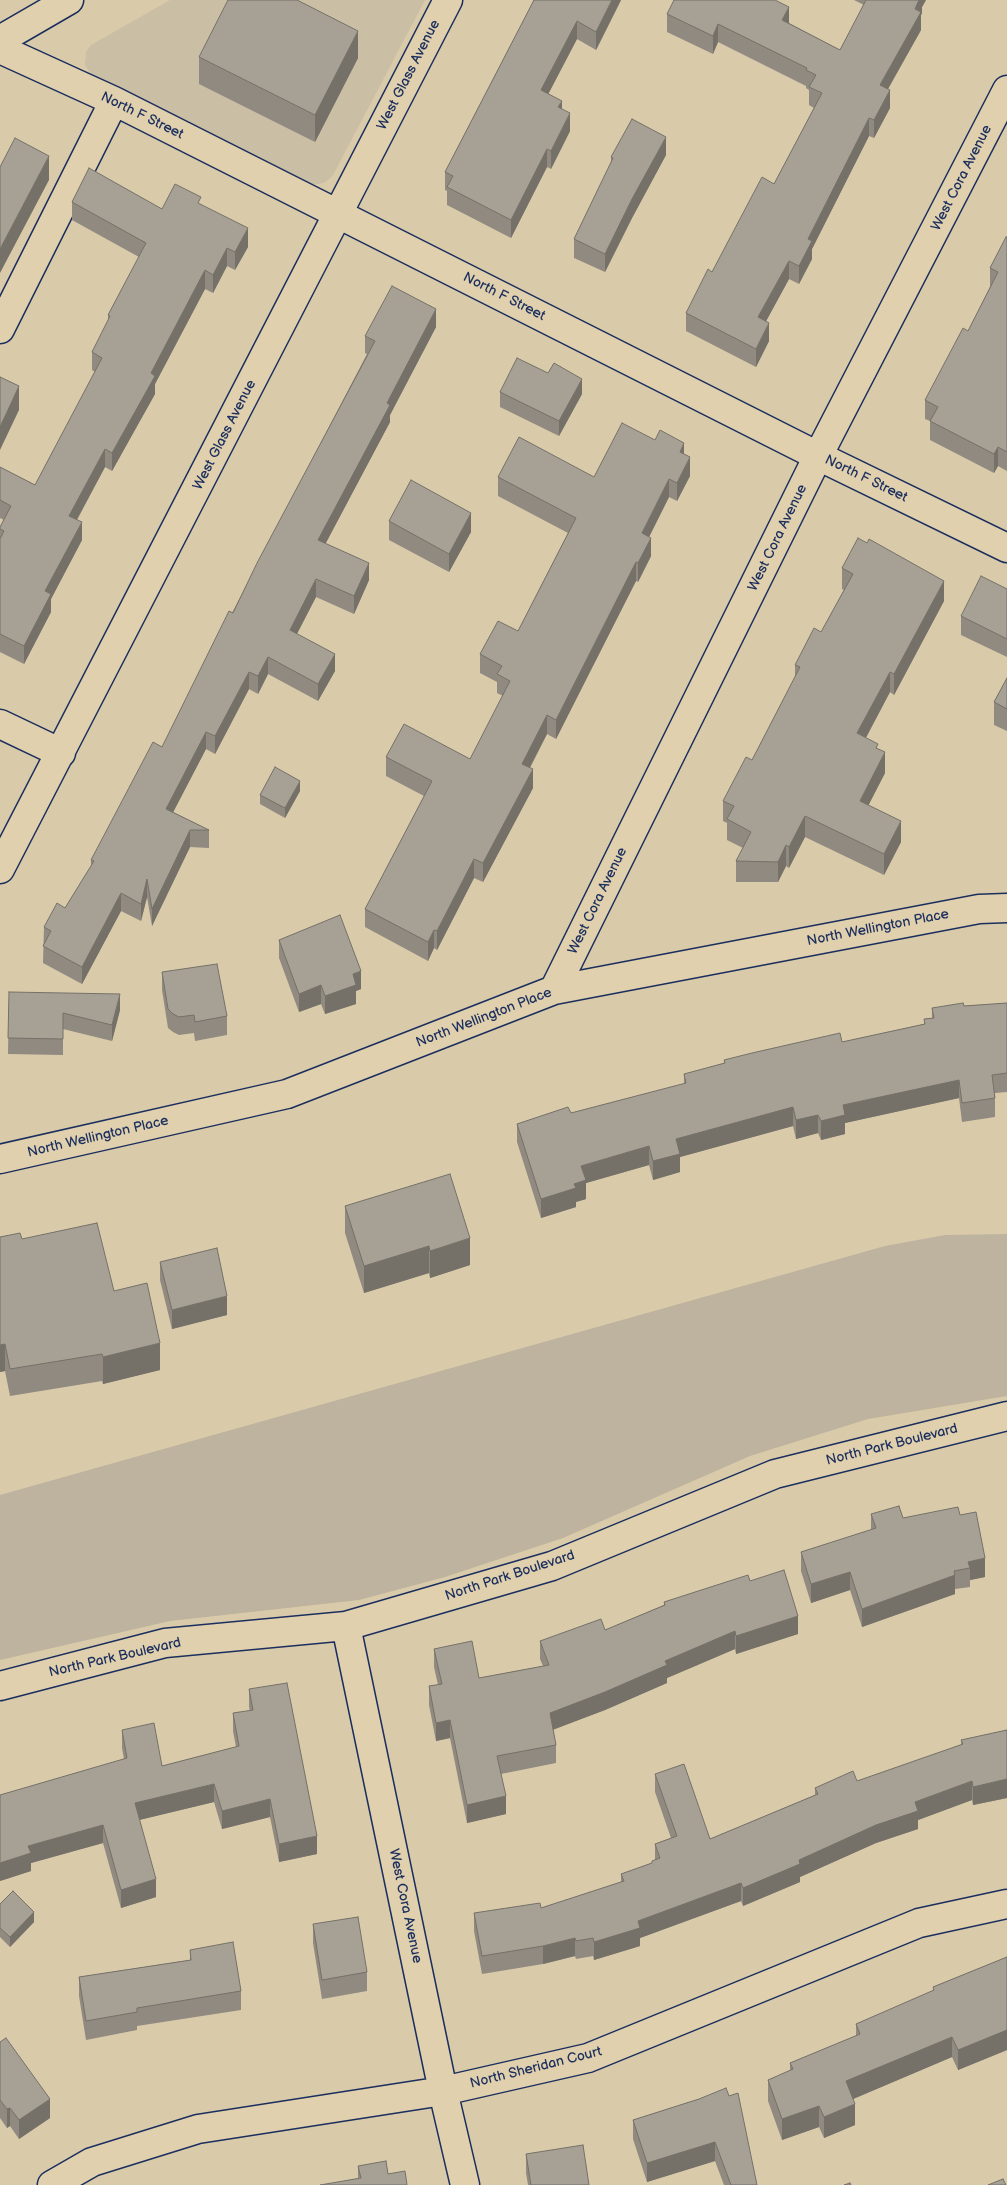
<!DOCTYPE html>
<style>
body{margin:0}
canvas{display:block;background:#d9caaa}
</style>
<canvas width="1007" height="2185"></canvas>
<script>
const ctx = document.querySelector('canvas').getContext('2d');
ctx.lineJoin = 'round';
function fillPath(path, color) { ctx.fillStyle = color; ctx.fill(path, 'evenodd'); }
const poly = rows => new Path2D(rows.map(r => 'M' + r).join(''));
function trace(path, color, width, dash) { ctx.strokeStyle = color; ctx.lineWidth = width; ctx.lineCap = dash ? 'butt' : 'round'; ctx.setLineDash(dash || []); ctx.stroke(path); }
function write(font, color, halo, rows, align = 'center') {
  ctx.font = font + ' "Balsamiq Sans",sans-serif'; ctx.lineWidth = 4.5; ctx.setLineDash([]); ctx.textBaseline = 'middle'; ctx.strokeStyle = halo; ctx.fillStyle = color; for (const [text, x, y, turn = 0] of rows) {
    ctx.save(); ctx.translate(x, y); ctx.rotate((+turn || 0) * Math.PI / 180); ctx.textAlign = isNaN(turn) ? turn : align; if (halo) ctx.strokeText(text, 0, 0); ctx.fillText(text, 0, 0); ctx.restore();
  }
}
const built = poly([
 [170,0,425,0,333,175,326,182,319,184,310,184,105,86,92,76,85,65,86,52,91,45]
]);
const green = poly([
 [1007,1234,1007,1396,868,1419,750,1456,563,1538,445,1577,359,1600,170,1621,0,1660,0,1495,885,1246,945,1235]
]);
const minor = poly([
 [0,49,114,101,818,456,1007,548],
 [0,329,114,101],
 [0,724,61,753],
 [0,869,448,0],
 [554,990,818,456,1007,90],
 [0,1159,287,1094,554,990,979,909,1007,908],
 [346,1626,443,2091,465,2185],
 [0,1686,165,1643,346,1626,552,1566,775,1474,1007,1416],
 [52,2185,92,2162,198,2129,443,2091,588,2058,919,1923,1007,1904]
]);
const major = poly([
 [0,40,69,0]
]);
const wall = poly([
 [534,0,621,0,596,50,577,39,548,94,562,109,570,131,551,169,547,167,511,238,447,205,447,191,445,190,445,172],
 [854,0,926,0,922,7,922,13,921,15,921,30,888,89,890,108,874,138,869,136,812,249,812,259,799,284,789,279,766,321,769,341,756,367,686,331,686,313,712,272,774,184,814,108,809,105,809,90,806,88,806,86,718,42,713,54,667,32,667,14,789,23,840,50,864,5],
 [199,57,358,58,315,142,199,84],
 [666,155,632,218,605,272,574,258,574,239,611,163,611,157],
 [72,202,162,209,201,204,248,247,235,270,227,266,213,293,205,289,155,384,155,394,112,471,105,467,77,520,82,540,51,599,51,612,24,664,0,652,0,527,4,520,0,518,0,467,35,485,95,372,92,370,92,352,108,321,108,315,139,257,72,220],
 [1007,237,1007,471,998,466,994,473,930,440,930,421,925,419,925,400,968,331,990,287,990,268],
 [436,327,390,415,390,422,325,544,369,580,354,614,316,597,297,634,335,671,318,701,268,674,258,694,249,689,215,754,206,749,173,812,209,830,209,848,190,847,152,926,147,897,141,921,121,911,82,984,43,963,44,927,65,908,91,866,91,860,162,747,367,354,365,353,365,336],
 [500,392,582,394,559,436,500,407],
 [655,440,684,454,690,476,677,501,669,497,649,537,651,556,638,582,636,581,556,739,547,734,530,768,533,788,483,882,474,878,437,950,434,948,428,961,365,927,365,909,424,796,386,776,386,757,470,759,503,696,497,693,497,682,480,673,480,654,518,631,568,533,498,496,498,477,594,477],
 [389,521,471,532,449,572,389,540],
 [842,568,944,601,894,695,890,692,866,738,878,749,885,773,868,805,901,842,884,875,805,837,789,868,786,866,778,882,736,882,736,861,743,848,727,840,727,823,723,821,723,801,752,760,795,677,795,665,821,632,844,590,842,589],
 [1007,589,1007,657,961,635,961,616],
 [1007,678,1007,731,994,725,994,702],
 [300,791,285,818,260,804,260,795],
 [279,940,361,989,356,991,356,1004,325,1014,321,1004,299,1012,279,958],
 [162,972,227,1016,227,1035,195,1041,194,1033,179,1035,173,1032,168,1028,162,990],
 [9,992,120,1010,112,1041,63,1029,63,1055,8,1054],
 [1007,1003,1007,1092,995,1093,995,1117,962,1122,959,1098,845,1123,845,1134,821,1140,818,1133,796,1139,793,1126,680,1157,680,1172,653,1180,649,1165,586,1183,586,1199,576,1202,576,1207,541,1218,517,1142,517,1124,571,1113,684,1084,684,1074,724,1063,724,1060,842,1042,924,1024,924,1019,932,1018,932,1008],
 [345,1206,470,1265,430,1278,429,1273,364,1293,345,1233],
 [22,1239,114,1291,160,1370,103,1384,102,1381,10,1396,5,1371,0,1372],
 [160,1262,227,1315,172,1329,160,1280],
 [871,1514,903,1518,960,1515,985,1577,970,1580,970,1587,955,1589,955,1594,862,1627,850,1590,811,1603,801,1571,801,1552,871,1530],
 [750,1581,798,1634,736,1654,735,1649,667,1678,667,1683,605,1710,553,1729,556,1745,556,1763,501,1774,506,1814,467,1823,450,1738,436,1741,429,1705,429,1686,438,1685,434,1667,434,1649,479,1678,543,1666,540,1659,540,1641,605,1630,664,1605,664,1602],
 [249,1689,317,1854,279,1862,270,1817,222,1829,214,1802,139,1820,156,1897,121,1908,103,1843,31,1863,31,1871,0,1881,124,1759,122,1748,122,1730,162,1766,236,1747,233,1731,233,1713,250,1711,249,1707],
 [1007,1730,1007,1798,973,1805,972,1800,918,1820,918,1829,876,1843,800,1877,800,1882,743,1906,741,1901,640,1938,640,1946,594,1960,593,1956,576,1959,575,1956,543,1964,482,1974,474,1931,474,1913,541,1908,621,1882,621,1874,652,1863,652,1861,655,1860,655,1844,671,1838,655,1792,655,1774,710,1839,815,1795,815,1788,857,1781,961,1745,961,1740],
 [0,1904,34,1922,10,1947,0,1937],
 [313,1924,367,1972,367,1991,322,1999,313,1943],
 [190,1950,241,1991,241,2010,137,2026,137,2030,86,2040,79,1996,79,1977,190,1960],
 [1007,1957,1007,2050,958,2070,952,2057,853,2099,855,2125,824,2138,819,2127,782,2140,768,2101,768,2080,790,2071,790,2063,856,2036,856,2024,933,1991,933,1987],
 [0,2042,50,2118,19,2139,10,2126,7,2128,0,2118],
 [699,2099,757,2185,724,2185,715,2161,647,2182,633,2139,633,2120],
 [526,2154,589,2185,528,2185,526,2173],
 [358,2166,388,2174,358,2178]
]);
const shadedWall = poly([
 [612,0,621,0,596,50,596,32],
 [919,0,926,0,922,7,922,13,921,15,921,30,880,103,880,85],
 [789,7,789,25,782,20],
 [577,21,577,39,541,108,541,90],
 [718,24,718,42,713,54,713,36],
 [358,31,358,58,315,142,315,115],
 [890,90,890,108,874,138,874,120],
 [562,101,562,119,558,107],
 [570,113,570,131,551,169,551,151],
 [869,118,869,136,812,249,812,259,799,284,799,266,808,239],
 [666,137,666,155,632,218,605,272,605,254,632,199],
 [547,149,547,167,511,238,511,220],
 [49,156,49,180,0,273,0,249],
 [248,228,248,247,235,270,235,252],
 [227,248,227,266,213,293,213,275],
 [789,261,789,279,758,336,758,317],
 [205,270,205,289,155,384,155,394,112,471,112,453,151,373],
 [436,309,436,327,390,415,390,422,318,558,318,540,387,403],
 [769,323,769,341,756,367,756,349],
 [582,379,582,394,559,436,559,421],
 [19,386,19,410,0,450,0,427],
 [684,443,684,461,680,452],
 [998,447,998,466,994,473,994,454],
 [105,449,105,467,69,534,69,516],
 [690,457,690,476,677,501,677,483],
 [669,479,669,497,642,551,642,533],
 [471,513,471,532,449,572,449,554],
 [82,522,82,540,51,599,51,612,24,664,24,646,45,591],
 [651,538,651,556,638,582,638,563],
 [636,562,636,581,556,739,556,720],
 [369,563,369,580,354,614,354,596],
 [316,579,316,597,290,647,290,630],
 [944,581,944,601,894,695,894,674],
 [335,654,335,671,318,701,318,684],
 [268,657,268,674,258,694,258,676],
 [249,672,249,689,215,754,215,736],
 [890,672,890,692,857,754,857,733],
 [547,715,547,734,522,782,522,764],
 [206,732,206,749,166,826,166,809],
 [885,752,885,773,860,822,860,801],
 [533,769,533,788,483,882,483,863],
 [300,781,300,791,285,818,285,808],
 [805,816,805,837,789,868,789,847],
 [901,821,901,842,884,875,884,854],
 [190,830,190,847,152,926,152,909],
 [786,845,786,866,778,882,778,862],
 [474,859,474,878,437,950,437,931],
 [147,879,147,897,141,921,141,904],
 [121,893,121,911,82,984,82,967],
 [434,930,434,948,428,961,428,942],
 [361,971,361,989,356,991,356,1004,325,1014,325,996,353,974],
 [321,985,321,1004,299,1012,299,994],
 [120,994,120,1010,112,1041,112,1025],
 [959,1080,959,1098,845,1123,845,1134,821,1140,821,1121,843,1105],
 [793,1107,793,1126,680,1157,680,1172,653,1180,653,1161,676,1139],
 [818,1115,818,1133,796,1139,796,1120],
 [649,1146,649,1165,586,1183,586,1199,576,1202,576,1207,541,1218,541,1199,574,1184,581,1166],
 [470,1238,470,1265,430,1278,430,1251],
 [429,1246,429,1273,364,1293,364,1266],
 [227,1296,227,1315,172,1329,172,1310],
 [160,1343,160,1370,103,1384,103,1357],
 [5,1344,5,1371,0,1372,0,1345],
 [985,1558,985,1577,970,1580,970,1568,968,1562],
 [850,1572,850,1590,811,1603,811,1584],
 [955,1575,955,1594,862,1627,862,1609],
 [798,1616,798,1634,736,1654,736,1636],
 [735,1631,735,1649,667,1678,667,1683,605,1710,550,1731,550,1713,665,1661],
 [450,1720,450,1738,436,1741,436,1723],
 [1007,1779,1007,1798,973,1805,973,1787],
 [972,1781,972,1800,918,1820,918,1829,876,1843,800,1877,800,1882,743,1906,743,1888,915,1802],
 [214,1784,214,1802,135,1821,135,1803],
 [506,1796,506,1814,467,1823,467,1805],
 [270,1799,270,1817,222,1829,222,1811],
 [103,1825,103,1843,31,1863,31,1871,0,1881,0,1863,28,1846],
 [317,1836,317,1854,279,1862,279,1844],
 [156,1879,156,1897,121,1908,121,1890],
 [741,1883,741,1901,640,1938,640,1946,594,1960,594,1942,638,1921],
 [34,1912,34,1922,10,1947,10,1937],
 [575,1938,575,1956,543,1964,543,1946],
 [1007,2030,1007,2050,958,2070,958,2050],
 [952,2037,952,2057,846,2102,846,2081],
 [50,2099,50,2118,19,2139,19,2120],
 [855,2104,855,2125,824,2138,824,2117],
 [819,2106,819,2127,782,2140,782,2119],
 [10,2108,10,2126,7,2128,7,2109],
 [715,2142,715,2161,647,2182,647,2163]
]);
const building = poly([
 [228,0,297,0,358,31,315,115,199,57,228,0],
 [534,0,612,0,596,32,577,21,541,90,562,101,558,107,570,113,551,151,547,149,511,220,447,187,453,176,445,172,534,0],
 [674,0,775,0,789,7,782,20,840,50,866,0,919,0,915,9,921,12,880,85,890,90,874,120,869,118,808,239,812,241,799,266,789,261,758,317,769,323,756,349,686,313,708,269,712,272,762,177,774,184,822,93,809,87,816,75,806,70,807,68,718,24,713,36,667,14,674,0],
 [632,119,666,137,632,199,605,254,574,239,613,158,611,157,632,119],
 [15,138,49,156,0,249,0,167,15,138],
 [89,168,162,209,175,184,201,197,198,203,248,228,235,252,227,248,213,275,205,270,151,373,155,376,112,453,105,449,69,516,82,522,45,591,51,594,24,646,0,634,0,539,4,531,0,529,0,527,11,506,0,500,0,467,35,485,102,358,92,352,110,316,108,315,146,243,72,202,89,168],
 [1006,237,1007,237,1007,452,998,447,994,454,930,421,938,407,925,400,963,328,968,331,998,272,990,268,1006,237],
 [392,286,436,309,387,403,390,405,318,540,369,563,354,596,316,579,290,630,335,654,318,684,268,657,258,676,249,672,215,736,206,732,166,809,209,830,190,830,152,909,147,879,141,904,121,893,82,967,43,946,51,931,44,927,57,903,65,908,94,861,91,860,153,742,162,747,229,611,233,613,257,563,375,341,365,336,392,286],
 [517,358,548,373,554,363,582,379,559,421,500,392,517,358],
 [0,377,19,386,0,427,0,377],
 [622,423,655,440,660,430,684,443,680,452,690,457,677,483,669,479,642,533,651,538,638,563,636,562,556,720,547,715,522,764,533,769,483,863,474,859,437,931,434,930,428,942,365,909,432,781,386,757,404,724,470,759,510,681,497,674,502,666,480,654,498,621,518,631,576,518,498,477,519,437,594,477,622,423],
 [411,480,471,513,449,554,389,521,411,480],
 [858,538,867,543,869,539,944,581,894,674,890,672,857,733,878,744,876,748,885,752,860,801,901,821,884,854,805,816,789,847,786,845,778,862,736,861,751,832,727,819,734,806,723,801,746,757,752,760,800,667,795,665,814,628,821,632,853,574,842,568,858,538],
 [981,576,1007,589,1007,639,961,616,981,576],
 [1007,678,1007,709,994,702,1007,678],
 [275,767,300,781,285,808,260,795,275,767],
 [340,915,361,971,353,974,356,985,325,996,321,985,299,994,279,940,340,915],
 [217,964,227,1016,195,1022,194,1015,179,1017,173,1014,168,1009,162,972,217,964],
 [9,992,120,994,112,1025,63,1013,63,1039,8,1038,9,992],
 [963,1003,964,1006,1007,1003,1007,1073,992,1075,995,1098,962,1103,959,1080,843,1105,845,1115,821,1121,818,1115,796,1120,793,1107,676,1139,680,1154,653,1161,649,1146,581,1166,586,1180,574,1184,576,1188,541,1199,517,1124,568,1107,571,1113,686,1083,684,1074,725,1063,724,1060,752,1053,840,1033,842,1042,925,1024,924,1019,934,1018,932,1008,963,1003],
 [450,1174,470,1238,430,1251,429,1246,364,1266,345,1206,450,1174],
 [97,1223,114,1291,147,1283,160,1343,103,1357,102,1354,10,1369,5,1344,0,1345,0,1237,20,1233,22,1239,97,1223],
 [217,1248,227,1296,172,1310,160,1262,217,1248],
 [899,1506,903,1518,958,1507,960,1515,976,1512,985,1558,968,1562,970,1568,954,1571,955,1575,862,1609,850,1572,811,1584,801,1552,876,1528,871,1514,899,1506],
 [784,1570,798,1616,736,1636,735,1631,665,1661,667,1665,605,1692,550,1713,556,1745,497,1756,506,1796,467,1805,450,1720,436,1723,429,1686,442,1684,434,1649,472,1641,479,1678,549,1665,540,1641,601,1619,605,1630,665,1605,664,1602,748,1575,750,1581,784,1570],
 [287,1683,317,1836,279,1844,270,1799,222,1811,214,1784,135,1803,156,1879,121,1890,103,1825,28,1846,31,1853,0,1863,0,1795,127,1758,122,1730,154,1723,162,1766,239,1746,233,1713,253,1710,249,1689,287,1683],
 [1007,1730,1007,1779,973,1787,972,1781,915,1802,918,1811,876,1825,799,1860,800,1864,743,1888,741,1883,638,1921,640,1928,594,1942,593,1938,576,1941,575,1938,543,1946,482,1956,474,1913,540,1903,541,1908,624,1881,621,1874,652,1863,652,1861,660,1858,655,1844,677,1836,655,1774,684,1764,710,1839,818,1794,815,1788,853,1771,857,1781,963,1744,961,1740,1007,1730],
 [13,1891,34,1912,10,1937,0,1928,0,1904,13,1891],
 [358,1917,367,1972,322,1980,313,1924,358,1917],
 [233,1942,241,1991,137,2008,137,2012,86,2021,79,1977,191,1960,190,1950,233,1942],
 [1007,1957,1007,2030,958,2050,952,2037,846,2081,855,2104,824,2117,819,2106,782,2119,768,2080,793,2069,790,2063,860,2034,856,2024,934,1990,933,1987,1007,1957],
 [6,2038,50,2099,19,2120,10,2108,7,2109,0,2100,0,2042,6,2038],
 [726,2088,729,2096,738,2093,757,2185,731,2185,715,2142,647,2163,633,2120,699,2099,726,2088],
 [583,2145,589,2185,531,2185,526,2154,583,2145],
 [386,2161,388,2174,405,2171,407,2185,320,2185,361,2178,358,2166,386,2161],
 [1003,2179,1006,2185,988,2185,1003,2179],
 [850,2183,851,2185,844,2185,850,2183]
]);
const streetNames = [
 ["West Glass Avenue",409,75,-63],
 ["North F Street",142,116,26],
 ["West Cora Avenue",962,178,-63],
 ["North F Street",504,297,27],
 ["West Glass Avenue",225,435,-63],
 ["North F Street",866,479,26],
 ["West Cora Avenue",778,538,-64],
 ["West Cora Avenue",598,901,-64],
 ["North Wellington Place",878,928,-11],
 ["North Wellington Place",484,1018,-21],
 ["North Wellington Place",98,1137,-13],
 ["North Park Boulevard",892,1445,-14],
 ["North Park Boulevard",510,1576,-18],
 ["North Park Boulevard",115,1658,-13],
 ["West Cora Avenue",405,1906,78],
 ["North Sheridan Court",536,2068,-14]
];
fillPath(built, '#cabea4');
fillPath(green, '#bdb39e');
trace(minor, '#1b2f5e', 31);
trace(major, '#1b2f5e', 31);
trace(minor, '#e1d0ad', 28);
trace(major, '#e1d0ad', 28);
fillPath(wall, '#908a80');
fillPath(shadedWall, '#757168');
fillPath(building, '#a7a195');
trace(building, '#757168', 1);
write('14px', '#1b2f5e', '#e1d0ad', streetNames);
</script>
